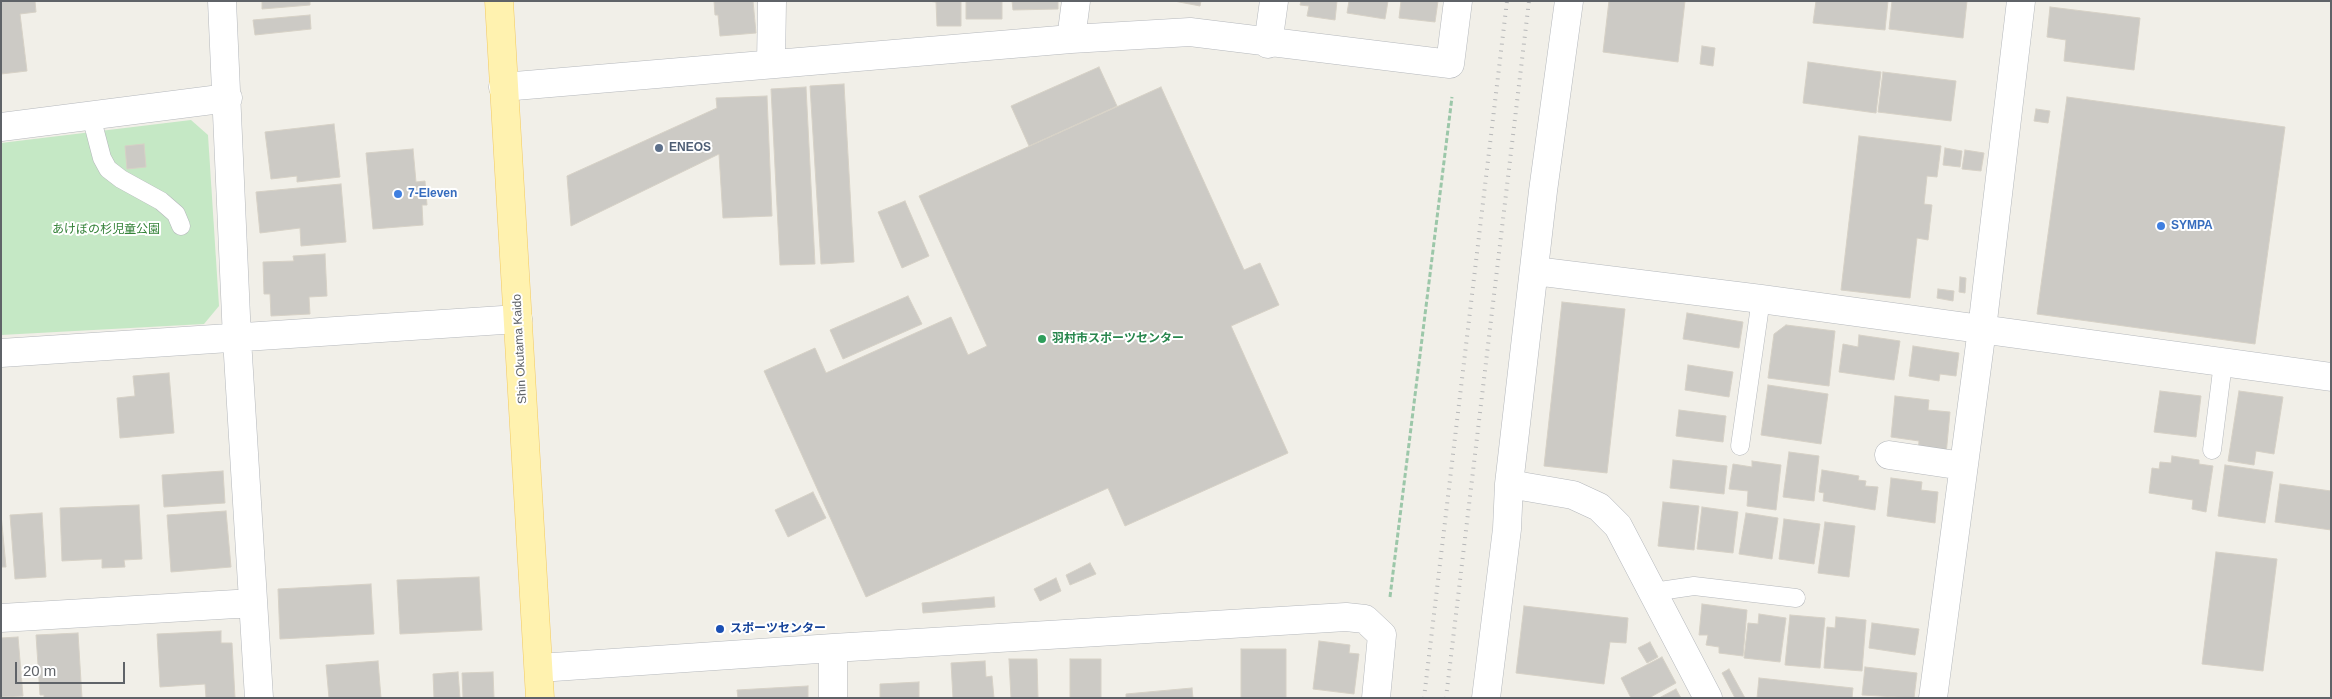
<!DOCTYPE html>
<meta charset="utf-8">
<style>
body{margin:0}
#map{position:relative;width:2332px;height:699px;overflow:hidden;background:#f1efe8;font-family:Arial,sans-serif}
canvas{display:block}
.frame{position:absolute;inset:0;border:2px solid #5f6368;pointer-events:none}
.scale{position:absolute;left:15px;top:662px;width:110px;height:22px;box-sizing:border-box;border:2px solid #5f6368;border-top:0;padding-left:6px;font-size:15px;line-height:18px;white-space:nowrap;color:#5f6368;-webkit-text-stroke:4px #fff;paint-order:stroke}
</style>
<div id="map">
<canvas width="2332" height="699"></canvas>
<div class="frame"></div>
<div class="scale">20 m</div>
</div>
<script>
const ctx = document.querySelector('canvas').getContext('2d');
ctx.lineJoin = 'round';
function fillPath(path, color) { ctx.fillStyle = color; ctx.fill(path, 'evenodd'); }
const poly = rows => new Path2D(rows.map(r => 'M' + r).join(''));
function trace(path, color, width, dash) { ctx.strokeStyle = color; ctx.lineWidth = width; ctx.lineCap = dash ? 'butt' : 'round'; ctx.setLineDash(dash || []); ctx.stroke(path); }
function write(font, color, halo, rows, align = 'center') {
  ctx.font = font + ' Arial,"Noto Sans JP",sans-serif'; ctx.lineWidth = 4; ctx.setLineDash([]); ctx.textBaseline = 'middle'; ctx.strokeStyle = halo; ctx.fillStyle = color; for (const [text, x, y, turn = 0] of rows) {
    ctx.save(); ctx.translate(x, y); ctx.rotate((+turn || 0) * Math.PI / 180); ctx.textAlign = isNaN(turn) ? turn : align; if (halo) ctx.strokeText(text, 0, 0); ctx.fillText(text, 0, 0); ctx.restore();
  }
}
const green = poly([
 [191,120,208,135,219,306,204,324,1,335,1,143]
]);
const building = poly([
 [1,1,35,1,36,12,20,14,27,71,1,74,1,1],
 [262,1,310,1,310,5,262,9,262,1],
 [714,1,753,1,756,33,720,36,718,15,715,15,714,1],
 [927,1,961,1,961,26,937,26,936,2,927,1],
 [966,1,1002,1,1002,19,966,19,966,1],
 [1012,1,1058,1,1058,9,1013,10,1012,1],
 [1174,1,1201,1,1200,6,1174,1],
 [1301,1,1337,1,1335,20,1307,16,1309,6,1300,5,1301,1],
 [1349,1,1388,1,1385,19,1347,13,1349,1],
 [1401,1,1438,1,1435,22,1399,18,1401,1],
 [1609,1,1685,1,1678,62,1603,52,1609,1],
 [1816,1,1888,1,1885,30,1813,23,1816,1],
 [1892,1,1967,1,1963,38,1889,29,1892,1],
 [2050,7,2140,18,2134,70,2064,61,2066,40,2047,37,2050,7],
 [310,15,311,29,255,35,253,20,310,15],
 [1702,46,1715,48,1713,66,1700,64,1702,46],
 [1808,62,1881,72,1876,113,1803,103,1808,62],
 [1099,67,1117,106,1029,146,1011,106,1099,67],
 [1883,72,1956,81,1951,121,1878,112,1883,72],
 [844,84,854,262,821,264,810,86,844,84],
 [806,87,815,264,780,265,771,89,806,87],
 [1161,87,1244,270,1260,263,1279,305,1231,326,1288,453,1125,526,1108,488,866,597,764,371,815,348,826,373,951,317,968,355,987,346,919,196,1161,87],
 [767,96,772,216,723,218,719,154,571,226,567,176,717,108,716,98,767,96],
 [2067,97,2285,127,2255,344,2037,314,2067,97],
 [2036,109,2050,111,2048,123,2034,121,2036,109],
 [334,124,340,177,297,182,297,176,271,179,265,132,334,124],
 [1859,136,1941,146,1937,177,1927,176,1924,204,1932,205,1928,240,1917,238,1910,298,1841,290,1859,136],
 [144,144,146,167,127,169,125,146,144,144],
 [1945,148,1962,151,1960,167,1943,165,1945,148],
 [413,149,416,182,425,181,427,205,422,205,423,225,373,229,366,153,413,149],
 [1965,150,1984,153,1981,171,1962,169,1965,150],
 [341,184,346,242,301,246,300,228,260,233,256,192,341,184],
 [905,201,929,256,902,268,878,212,905,201],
 [325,254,327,296,309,297,310,314,271,316,270,294,264,294,263,262,294,261,293,256,325,254],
 [1960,277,1966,278,1965,293,1959,292,1960,277],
 [1938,289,1954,291,1953,301,1937,298,1938,289],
 [908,296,922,324,843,359,830,330,908,296],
 [1562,302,1625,309,1607,473,1544,466,1562,302],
 [1687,313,1743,322,1739,348,1683,339,1687,313],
 [1786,325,1835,331,1829,386,1768,378,1774,334,1786,325],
 [1859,335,1900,341,1894,380,1839,372,1843,344,1858,347,1859,335],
 [1913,346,1959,353,1956,376,1940,374,1939,381,1909,376,1913,346],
 [1688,365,1733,372,1729,397,1685,390,1688,365],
 [169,373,174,433,120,438,117,398,135,396,133,376,169,373],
 [1768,385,1828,394,1821,444,1761,435,1768,385],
 [2160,391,2201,396,2196,437,2154,432,2160,391],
 [2239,391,2283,397,2274,454,2256,451,2254,465,2228,461,2239,391],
 [1895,396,1929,400,1928,410,1950,412,1946,455,1918,452,1919,441,1891,437,1895,396],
 [1679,410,1726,416,1723,442,1676,436,1679,410],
 [1789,452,1819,456,1814,501,1783,497,1789,452],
 [2172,456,2199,460,2199,464,2213,466,2206,512,2192,509,2193,500,2149,493,2152,468,2159,469,2160,462,2171,463,2172,456],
 [1673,460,1727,466,1724,494,1670,488,1673,460],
 [1752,461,1781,465,1776,510,1747,506,1748,491,1729,489,1733,464,1752,467,1752,461],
 [2225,465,2273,472,2265,523,2218,516,2225,465],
 [1822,470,1859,476,1858,480,1866,481,1865,486,1878,487,1875,510,1823,501,1824,493,1819,492,1822,470],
 [223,471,225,503,164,507,162,475,223,471],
 [1891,478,1922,482,1921,490,1938,492,1935,523,1887,516,1891,478],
 [2280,484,2331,491,2331,530,2275,522,2280,484],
 [813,492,826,518,788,537,775,510,813,492],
 [1663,502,1699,506,1694,550,1658,546,1663,502],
 [139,505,142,559,124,560,125,567,102,568,102,559,62,561,60,508,139,505],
 [1702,507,1738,512,1733,553,1697,549,1702,507],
 [226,511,231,567,171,572,167,515,226,511],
 [42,513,46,577,15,579,10,515,42,513],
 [1746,513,1778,518,1772,559,1739,554,1746,513],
 [1,514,6,567,1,567,1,514],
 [1784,519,1820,524,1814,564,1779,559,1784,519],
 [1825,522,1855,526,1849,577,1818,573,1825,522],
 [2216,552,2277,559,2263,671,2202,664,2216,552],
 [1090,563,1096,574,1070,585,1066,575,1090,563],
 [479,577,482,630,400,634,397,580,479,577],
 [1056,578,1061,591,1040,601,1034,589,1056,578],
 [371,584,374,634,280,639,278,589,371,584],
 [994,597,995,607,923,613,922,603,994,597],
 [1702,604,1747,610,1743,656,1719,653,1719,647,1706,645,1708,635,1699,635,1702,604],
 [1524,606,1628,618,1626,643,1610,642,1604,684,1516,673,1524,606],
 [1759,614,1786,618,1780,662,1744,658,1748,623,1758,624,1759,614],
 [1790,615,1825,618,1820,668,1785,665,1790,615],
 [1836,617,1866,620,1862,671,1824,668,1827,627,1835,628,1836,617],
 [1872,623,1919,629,1915,655,1869,648,1872,623],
 [221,631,221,643,232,643,235,698,206,698,205,684,160,687,157,634,221,631],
 [78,633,82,698,44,698,44,695,40,695,36,635,78,633],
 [18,637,23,696,1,697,1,638,18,637],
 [1319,641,1350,645,1349,653,1359,654,1354,694,1313,689,1319,641],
 [1650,642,1658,657,1647,663,1638,648,1650,642],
 [1241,649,1286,649,1286,698,1241,698,1241,649],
 [1662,657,1676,683,1649,698,1631,698,1621,678,1662,657],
 [1009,659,1037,659,1038,698,1011,698,1009,659],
 [1070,659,1101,659,1101,698,1070,698,1070,659],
 [378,661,381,698,329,698,326,665,378,661],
 [985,661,986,677,992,676,994,698,953,698,951,663,985,661],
 [1865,667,1917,673,1914,698,1862,695,1865,667],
 [1729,669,1745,698,1735,698,1722,673,1729,669],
 [458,672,460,698,434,698,433,674,458,672],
 [493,672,494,698,463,698,462,673,493,672],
 [1759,678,1853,688,1852,698,1757,698,1759,678],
 [919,682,919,698,880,698,880,684,919,682],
 [808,686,808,698,738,698,737,690,808,686],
 [1192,688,1193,698,1126,698,1126,694,1192,688],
 [1676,689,1681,698,1659,698,1676,689]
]);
const path = poly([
 [1390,597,1452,97]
]);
const lane = poly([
 [91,116,102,158,108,169,121,179,161,201,176,214,181,226],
 [1740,446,1761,299],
 [2212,450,2223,363],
 [1653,592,1694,586,1796,598]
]);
const street = poly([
 [222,1,237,339,259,698],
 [1071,39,1076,1],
 [1268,44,1274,1],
 [771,64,772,1],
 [503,87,1071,39,1190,32,1450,64,1458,1],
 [1,127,228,98],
 [1535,271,1761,299,2331,377],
 [1,353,518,319],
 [1889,455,1963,466],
 [1509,484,1573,495,1599,507,1618,526,1708,698],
 [1,618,253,603],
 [539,668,833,648,1346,617,1365,619,1382,635,1376,698],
 [833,698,833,648],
 [1486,698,1507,529,1509,484,1543,191,1569,1],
 [1933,698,1982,329,2021,1]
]);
const primary = poly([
 [499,1,540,698]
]);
const rail = poly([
 [1424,698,1507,1],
 [1446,698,1529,1]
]);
const markers = [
 [659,148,5,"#5c6f8a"],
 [398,194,5,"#3f7fe0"],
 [2161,226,5,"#3f7fe0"],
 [1042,339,5,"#2e9e5b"],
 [720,629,5,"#1a4fb4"]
];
const serviceNames = [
 ["ENEOS",669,148]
];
const shopNames = [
 ["7-Eleven",408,194],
 ["SYMPA",2171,226]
];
const parkNames = [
 ["あけぼの杉児童公園",106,230]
];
const leisureNames = [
 ["羽村市スポーツセンター",1052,339]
];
const streetNames = [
 ["Shin Okutama Kaido",520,349,-93]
];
const transitNames = [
 ["スポーツセンター",730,629]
];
fillPath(green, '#c5e8c5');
fillPath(building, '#cccac5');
trace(building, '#d6d1c6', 1);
trace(lane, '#b5b8bc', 19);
trace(street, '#b5b8bc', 29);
trace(primary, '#f2c960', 29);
trace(path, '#9cc7a9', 3, [5, 2.5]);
trace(lane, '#fff', 18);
trace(street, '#fff', 28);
trace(primary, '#fff2af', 28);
trace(rail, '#b6b7b8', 4, [1, 6]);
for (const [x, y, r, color] of markers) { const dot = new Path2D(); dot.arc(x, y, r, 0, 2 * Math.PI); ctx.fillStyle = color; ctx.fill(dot); trace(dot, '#fff', 2); }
write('bold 12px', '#4e5e75', '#fff', serviceNames, 'left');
write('bold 12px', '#366cbe', '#fff', shopNames, 'left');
write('12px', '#348238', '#fff', parkNames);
write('bold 12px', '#27864d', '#fff', leisureNames, 'left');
write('12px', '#5f6368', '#fff', streetNames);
write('bold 12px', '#164399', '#fff', transitNames, 'left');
</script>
